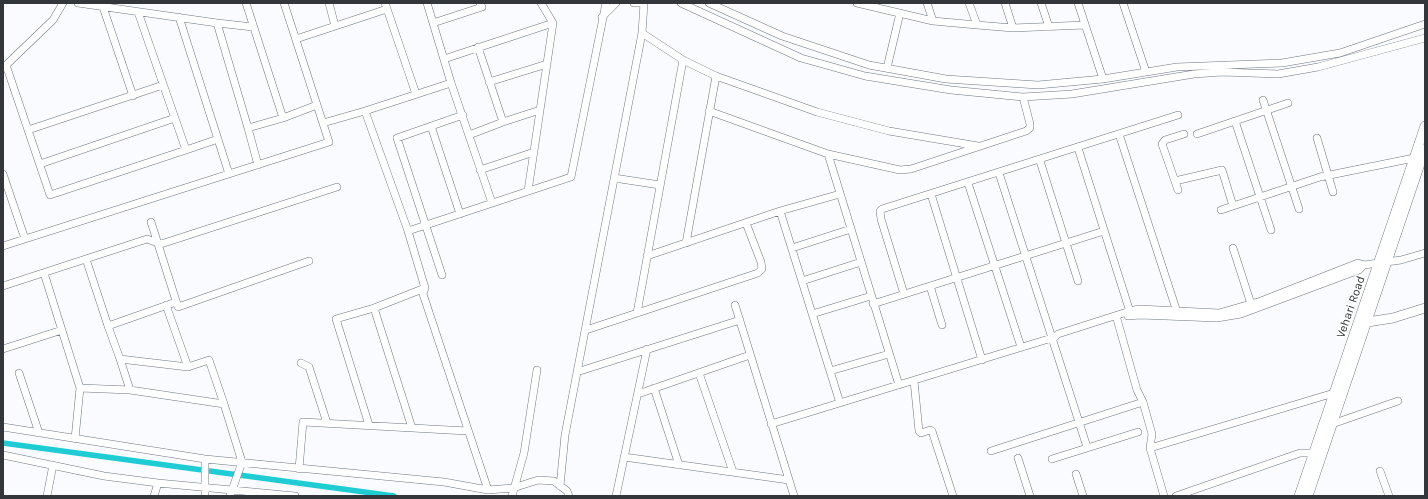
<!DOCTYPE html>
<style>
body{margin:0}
#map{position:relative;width:1428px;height:499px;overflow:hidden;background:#f9fbfe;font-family:Karla,sans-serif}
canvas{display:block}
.frame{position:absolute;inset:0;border:4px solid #33373b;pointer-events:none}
</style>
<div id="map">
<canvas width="1428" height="499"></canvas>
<div class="frame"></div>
</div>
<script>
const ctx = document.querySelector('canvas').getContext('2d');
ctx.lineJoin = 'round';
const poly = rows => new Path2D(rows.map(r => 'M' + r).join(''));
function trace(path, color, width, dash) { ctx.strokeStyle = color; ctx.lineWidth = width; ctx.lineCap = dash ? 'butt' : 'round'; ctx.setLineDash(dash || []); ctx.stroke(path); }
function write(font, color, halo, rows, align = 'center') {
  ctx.font = font + ' Karla,sans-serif'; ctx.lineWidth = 3; ctx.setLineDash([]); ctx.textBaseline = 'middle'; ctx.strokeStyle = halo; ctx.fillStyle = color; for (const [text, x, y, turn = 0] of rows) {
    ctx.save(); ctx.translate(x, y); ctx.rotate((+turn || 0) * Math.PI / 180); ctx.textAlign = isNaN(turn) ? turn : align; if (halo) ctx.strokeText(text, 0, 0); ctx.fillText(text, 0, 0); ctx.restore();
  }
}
const canal = poly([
 [3,443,394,496]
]);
const minor = poly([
 [78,3,217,23,248,128,283,118,246,3],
 [329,3,335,26],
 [385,3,416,94],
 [427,3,451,83,365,111,408,231,571,177,606,3],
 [634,3,642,3],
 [681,3,801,58,865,76,951,90,1023,97,1072,94,1194,74,1222,72,1278,74,1318,67,1425,38],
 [709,3,782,36,869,65,946,79,1038,85,1103,79,1177,67,1282,63,1340,53,1425,24],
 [857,3,933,21,977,25,1013,28,1085,25],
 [927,3,933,21],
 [969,3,977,25],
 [1005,3,1013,28],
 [1041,3,1049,27],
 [1078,3,1103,79],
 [1123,3,1146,72],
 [103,7,133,96],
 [179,17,229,174],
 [602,17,616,3],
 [217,23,253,27],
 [433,23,482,7,480,3],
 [642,33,683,60,716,76,817,112,889,131,978,146],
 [296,39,387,9],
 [444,59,553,23],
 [6,65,50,195,186,150,138,12],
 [3,68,53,20,63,3],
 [887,68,900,13],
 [489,82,547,64],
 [451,83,492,203],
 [1263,100,1299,209],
 [709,111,828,154,900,170,911,169,1026,131,1030,128,1030,124,1023,97],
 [283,118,317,105],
 [1235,121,1271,230],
 [503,122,540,110],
 [323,123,365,111],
 [431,126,460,214],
 [248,128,258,165],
 [28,130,163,85],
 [1119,134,1177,312],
 [1197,134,1288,103],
 [469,135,503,122,478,47],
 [1317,138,1333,192],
 [1078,148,1131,315],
 [186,150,218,139],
 [828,154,899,385],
 [1040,161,1078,281],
 [40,164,175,118],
 [480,170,534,152],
 [999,173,1087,447],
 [3,174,25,239],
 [614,178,660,185],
 [1175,181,1222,170,1233,206],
 [968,183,1021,347],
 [1178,190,1162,144,1165,140,1184,134],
 [528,191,553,23,541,3],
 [931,194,982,360],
 [1221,210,1320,177,1414,158],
 [780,211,840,403],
 [151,222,178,307,309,261],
 [408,231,425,288,423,294,488,490],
 [686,243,716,76],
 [3,246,329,142,284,3],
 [792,248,851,229],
 [1233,248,1251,304],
 [647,256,780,211,840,194],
 [86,259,108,326],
 [44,273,80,388,130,390],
 [442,275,397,138,463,115],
 [802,281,861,262],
 [3,286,147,239,161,244,337,187],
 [930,286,942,325],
 [904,294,881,219,880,211,882,209,1178,115],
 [873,304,1104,231],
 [166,305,188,367],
 [735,305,794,496],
 [374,308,412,428],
 [637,313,683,60],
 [812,314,871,296],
 [1128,316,1140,315,1217,318,1241,314,1359,270,1364,265],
 [1117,319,1137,390,1143,402,1152,434,1150,448,1164,496],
 [586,330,758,273,762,269,761,262,746,223],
 [3,349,62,330],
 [120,359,188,367,209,360,224,404,130,390,120,359,108,326,176,302],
 [301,363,309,367,327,423],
 [830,371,889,354],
 [577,372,740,320],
 [19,373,39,433],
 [699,373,733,472],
 [914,381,919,431,921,433,930,430,932,431,953,496],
 [654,388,679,465],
 [638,394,750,355],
 [224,404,242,462,230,496],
 [771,424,1055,337,1058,334,1130,311,1139,309,1219,313,1261,301,1358,263,1364,265,1401,260,1425,253],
 [1332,424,1398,401],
 [369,425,336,319,374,308,425,288],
 [3,427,205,459,444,482,488,490,513,488,538,480,554,481,567,491,569,496],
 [75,439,80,388],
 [1150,448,1334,393],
 [991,451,1143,402],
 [3,455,104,476,158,483,295,496],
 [624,457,789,480],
 [1018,458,1030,496],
 [1052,459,1138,432],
 [299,469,303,422,467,431],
 [1380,471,1389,496],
 [1076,474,1083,496],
 [560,486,565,435,642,33,644,3],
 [47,496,53,465],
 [154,496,158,483],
 [205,496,205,459],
 [512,496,524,453,537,370],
 [616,496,647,349],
 [1176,496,1300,453,1314,453]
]);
const major = poly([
 [1361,323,1393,318,1425,308],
 [1299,496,1425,126],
 [1308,496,1425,149]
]);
const streetNames = [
 ["Vehari Road",1351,307,-71]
];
trace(canal, '#20ccd3', 5.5);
trace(minor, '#6e7782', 8);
trace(major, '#6e7782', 10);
trace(minor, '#fff', 7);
trace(major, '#fff', 9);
write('12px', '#33373b', '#fff', streetNames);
</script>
